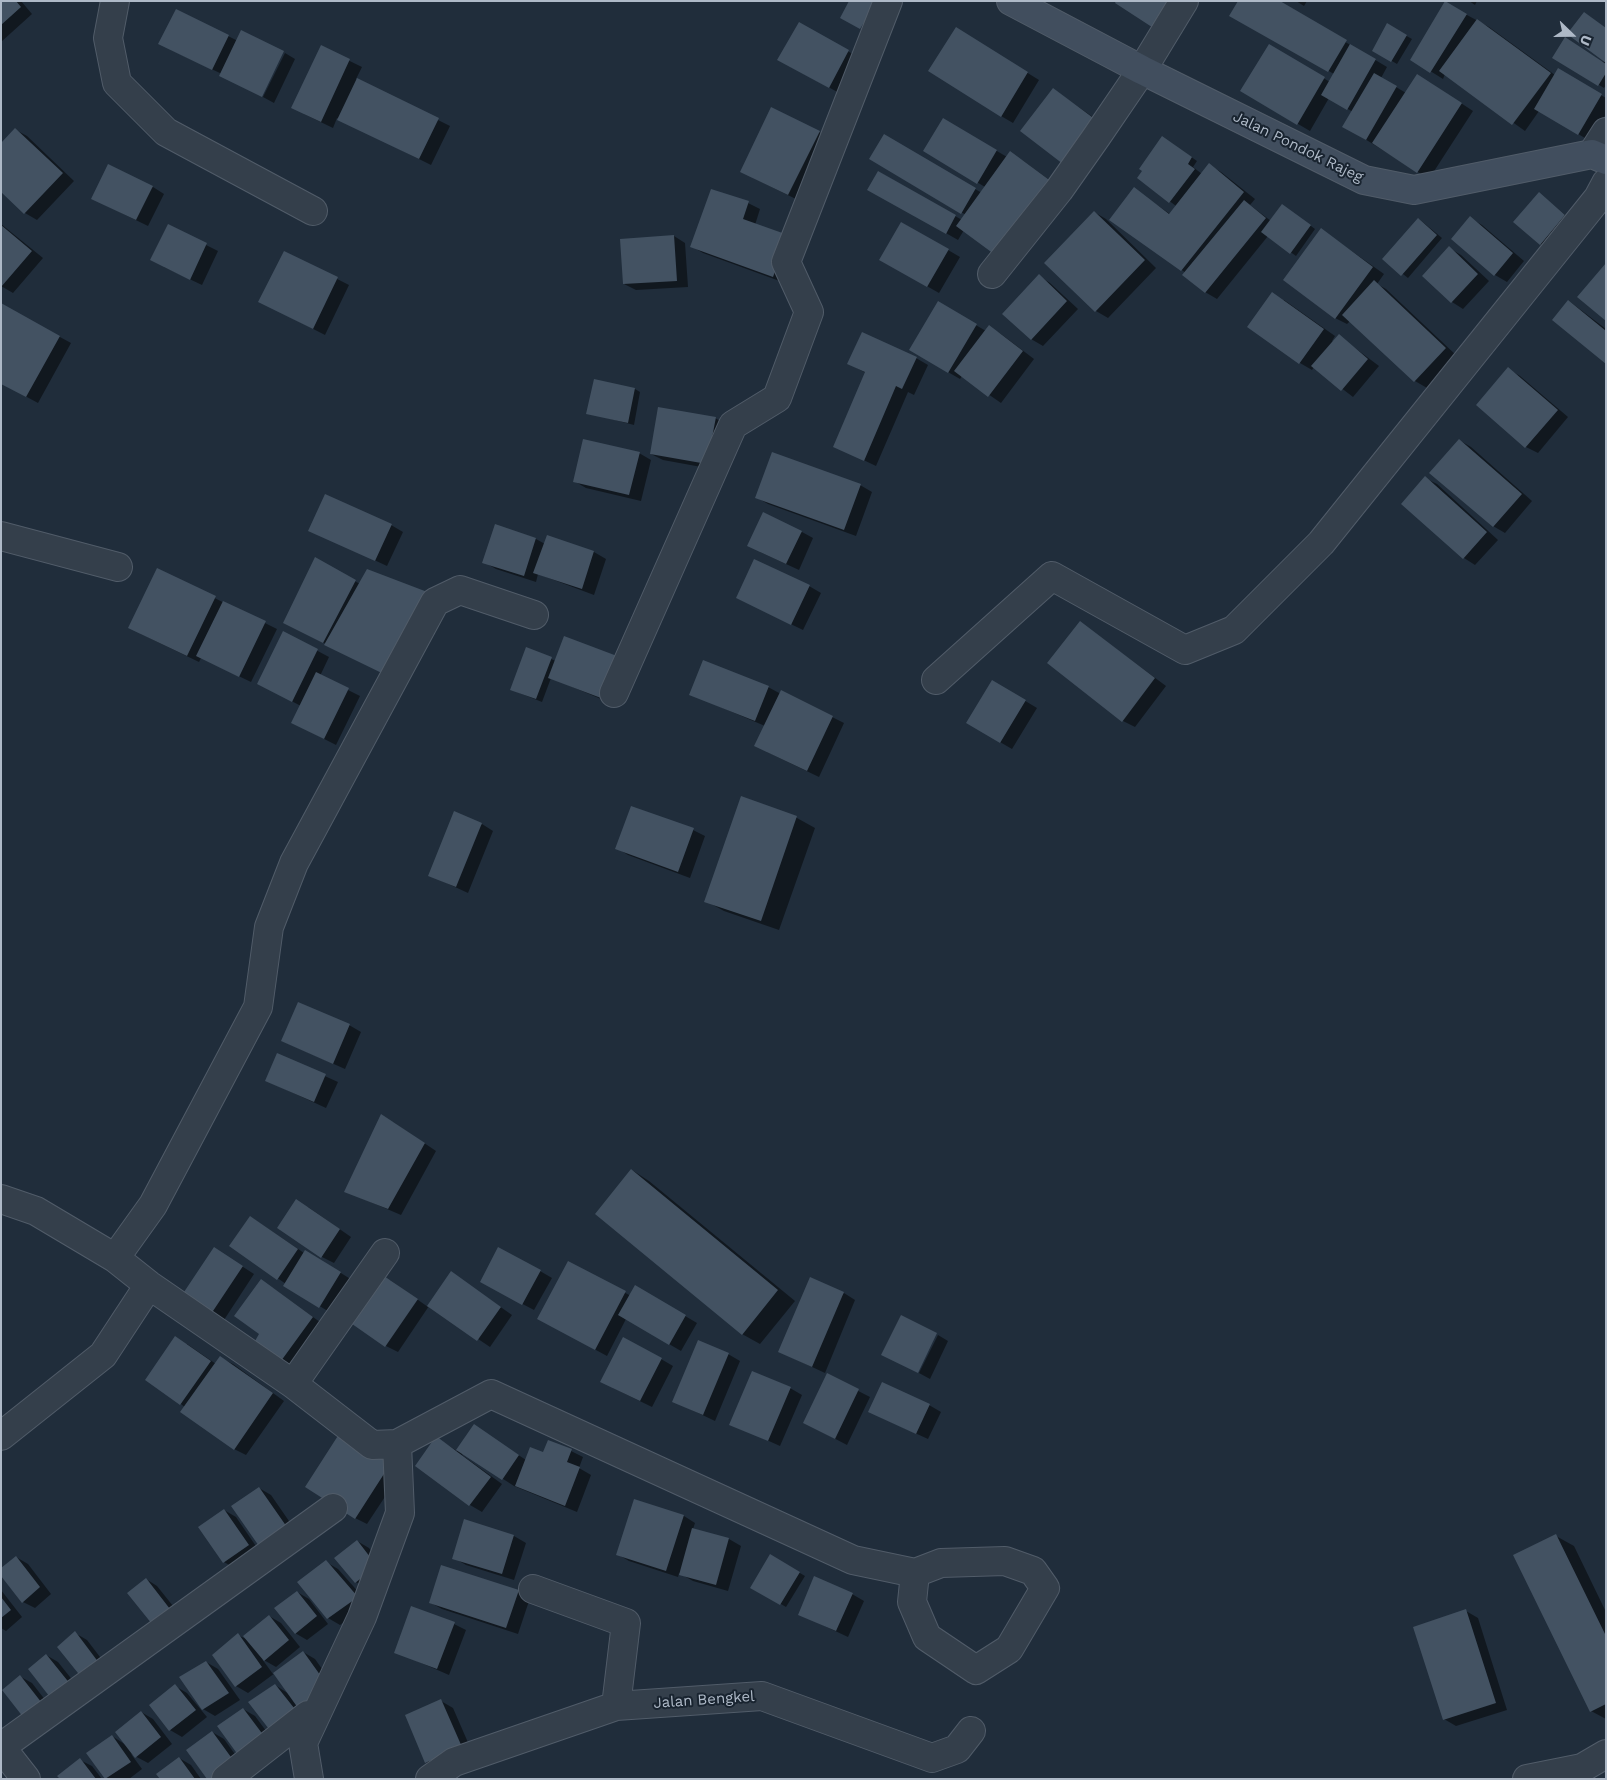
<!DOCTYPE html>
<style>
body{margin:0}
#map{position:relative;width:1607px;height:1780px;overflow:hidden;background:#202d3b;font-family:"Work Sans",sans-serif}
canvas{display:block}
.frame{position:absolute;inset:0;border:2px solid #aeb9c7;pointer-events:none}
.north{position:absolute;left:1547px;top:10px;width:50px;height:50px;-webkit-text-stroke:4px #192430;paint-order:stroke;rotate:112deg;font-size:14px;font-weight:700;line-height:20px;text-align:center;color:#aeb9c7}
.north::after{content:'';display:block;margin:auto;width:18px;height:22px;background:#aeb9c7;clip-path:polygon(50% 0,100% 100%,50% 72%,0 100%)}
</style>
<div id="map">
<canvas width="1607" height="1780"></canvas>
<div class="frame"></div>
<div class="north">U</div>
</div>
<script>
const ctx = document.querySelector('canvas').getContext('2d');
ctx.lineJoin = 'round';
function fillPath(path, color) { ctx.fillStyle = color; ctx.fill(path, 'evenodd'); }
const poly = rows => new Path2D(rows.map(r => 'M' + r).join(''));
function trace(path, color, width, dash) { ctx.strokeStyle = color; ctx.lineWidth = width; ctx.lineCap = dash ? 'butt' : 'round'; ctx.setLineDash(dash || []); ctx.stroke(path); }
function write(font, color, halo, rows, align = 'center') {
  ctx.font = font + ' "Work Sans",sans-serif'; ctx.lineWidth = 4; ctx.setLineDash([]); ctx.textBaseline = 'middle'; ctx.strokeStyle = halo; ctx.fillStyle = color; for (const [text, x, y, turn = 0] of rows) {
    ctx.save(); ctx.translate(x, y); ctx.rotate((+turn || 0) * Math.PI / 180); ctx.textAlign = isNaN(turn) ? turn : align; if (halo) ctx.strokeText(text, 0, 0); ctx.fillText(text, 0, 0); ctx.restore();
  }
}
const shadow = poly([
 [1,1,21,1,32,14,1,42],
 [1277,1,1387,67,1381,78,1406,93,1429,82,1473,111,1429,179,1344,126,1353,112,1329,98,1310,131,1242,91,1269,46,1330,82,1334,74,1231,15],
 [1296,1,1307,1,1304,6],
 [1469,1,1477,1,1475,5],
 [1445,3,1489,27,1555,75,1558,70,1606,98,1606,114,1590,141,1539,111,1525,131,1445,74,1443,79,1411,59],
 [799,24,860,58,841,94,779,60],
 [1387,25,1412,39,1397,64,1373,50],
 [228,36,238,41,222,74,171,50],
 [968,36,1039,80,1013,123,1001,116],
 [321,47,362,67,356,79,450,126,431,165,337,118,333,128,304,114],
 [285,53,295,59,274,103,263,97],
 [1554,57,1606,62,1606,85,1604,88],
 [1053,89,1107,127,1076,169],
 [943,119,1007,157,1022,160,1063,190,964,230,958,240,869,189,879,172,962,220,966,215,871,159,884,136,982,193,985,187,925,151],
 [16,130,27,136,74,181,37,220,25,213,1,191],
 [819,132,831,139,800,201,753,178],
 [1167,140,1197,161,1193,167,1202,174,1209,165,1221,172,1255,199,1250,205,1271,221,1288,209,1315,229,1296,256,1268,236,1217,299,1205,292,1186,273,1111,220,1134,189,1170,214,1176,206,1139,178],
 [153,187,164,194,148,226,105,205],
 [1544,197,1570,219,1546,247,1540,244],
 [748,203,760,209,755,225,785,283,703,253,691,246],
 [1094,212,1106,219,1156,268,1108,318,1096,311],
 [1470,218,1482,225,1524,261,1507,282,1495,275],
 [1419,219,1442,238,1408,278,1384,259],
 [902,223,960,257,939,293,881,260],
 [1,224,43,258,13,293,1,286],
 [168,226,218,251,202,285,164,267],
 [1322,230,1384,274,1377,284,1386,289,1457,356,1427,388,1415,381,1350,321,1347,324,1335,318],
 [674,236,685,243,688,287,636,290,624,284],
 [1449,248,1461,255,1489,281,1463,309,1452,302],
 [284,252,349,285,325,335,272,308],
 [1039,276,1050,283,1078,309,1043,346,1031,339],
 [1284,300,1335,336,1332,341,1334,342,1339,336,1379,366,1353,397,1314,367,1312,370,1300,363,1249,327],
 [1569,301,1606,329,1606,362],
 [938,303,986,331,989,327,1001,334,1034,359,1001,403,962,376,960,379,910,350],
 [1,305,71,343,38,403,1,383],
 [916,358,928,365,914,395,908,392,876,466,834,446,866,373,849,364],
 [1508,369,1520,376,1568,417,1538,453,1526,447],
 [635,389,640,392,634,425,588,413],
 [715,418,727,425,718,470,663,460,651,454],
 [1459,440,1471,447,1532,501,1505,533,1493,526],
 [639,453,651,460,641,501,586,488,574,481],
 [1425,478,1437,484,1498,540,1475,565,1464,558],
 [860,485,872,492,856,536,768,504,756,497],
 [391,525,403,532,387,566,310,530],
 [495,526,536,539,545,544,548,536,594,552,606,559,594,595,538,574,536,582,496,569,484,562],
 [802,532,813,538,799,570,760,552],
 [316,559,360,584,326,644,285,623],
 [158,570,277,629,251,682,201,658,199,662,141,634],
 [809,586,821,593,803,630,737,598],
 [1080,622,1166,686,1135,727,1123,721],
 [284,633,329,657,320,676,360,696,336,745,293,723,301,706,270,690],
 [527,649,556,661,613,704,551,678,542,702,517,692],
 [992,681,1037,708,1012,749,967,723],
 [768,687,781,694,782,692,844,723,819,777,767,752,765,726,690,694],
 [742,798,797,818,815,828,779,930,724,911,706,901],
 [482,824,493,831,468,893,429,875],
 [693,830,705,836,690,878,628,855,617,848],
 [349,1025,361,1032,345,1069,282,1041],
 [278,1055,338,1082,326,1108,267,1081],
 [393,1122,436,1151,401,1215,345,1191],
 [632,1170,649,1181,795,1301,760,1344,742,1334],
 [308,1207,351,1237,334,1263,322,1257],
 [251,1217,304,1253,317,1258,352,1280,331,1313,285,1285,286,1284,231,1246],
 [226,1256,254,1274,222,1323,182,1298],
 [568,1262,631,1296,636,1287,697,1323,681,1351,626,1319,607,1356,550,1325],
 [540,1271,552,1278,534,1310,494,1289],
 [452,1273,512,1315,490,1347,429,1306,398,1352,386,1346,390,1280,428,1307],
 [273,1288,324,1325,293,1366,282,1360,261,1333],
 [844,1293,855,1300,825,1373,780,1352],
 [938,1335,948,1341,930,1379,919,1373],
 [187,1344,216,1364,221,1358,233,1364,284,1401,246,1455,234,1449,181,1404],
 [728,1354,740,1361,715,1421,673,1401],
 [661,1359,673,1366,652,1407,613,1388],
 [827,1375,870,1397,847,1445,805,1423],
 [790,1388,802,1395,780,1446,731,1424],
 [929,1405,941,1412,928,1439,882,1418],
 [474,1426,526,1460,544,1454,571,1451,583,1457,579,1468,591,1475,577,1512,514,1486,463,1453,462,1455,502,1484,482,1512,470,1505,437,1438,457,1451],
 [342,1432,402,1471,367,1524,355,1518],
 [259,1488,271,1495,300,1537,274,1555],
 [635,1500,684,1516,695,1523,693,1529,729,1539,741,1546,728,1591,693,1581,679,1573,678,1577,629,1561,617,1554],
 [224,1510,236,1517,260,1552,236,1569,224,1562],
 [465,1521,514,1536,526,1543,514,1580,466,1565,454,1558],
 [1556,1536,1574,1546,1606,1612,1606,1719,1591,1711],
 [357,1541,369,1548,388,1573,367,1589,356,1582],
 [771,1556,805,1576,786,1607,752,1587],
 [16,1557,28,1564,51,1594,35,1608,23,1602],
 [326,1562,338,1569,369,1604,340,1625,328,1618],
 [146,1579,157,1586,181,1616,165,1630],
 [1,1590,22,1617,6,1631,1,1628],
 [519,1591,530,1598,518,1634,442,1609,431,1603],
 [297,1592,309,1599,328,1624,307,1640,295,1633],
 [852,1594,864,1601,848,1637,799,1614],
 [1466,1611,1478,1618,1507,1710,1456,1726,1444,1719],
 [269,1616,281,1623,300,1647,276,1667,262,1659,273,1674,303,1652,315,1659,339,1693,285,1739,275,1685,289,1694,275,1673,248,1693,236,1686,238,1635,248,1640],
 [454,1624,466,1630,449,1675,396,1652],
 [75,1633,87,1640,110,1670,94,1684],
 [46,1655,58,1662,82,1692,65,1707],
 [206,1662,218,1669,240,1700,215,1716,203,1709],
 [21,1677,32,1683,56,1714,40,1728],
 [175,1686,187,1693,207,1717,182,1737,170,1730,151,1706],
 [441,1701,453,1708,473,1754,438,1769,426,1762],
 [243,1709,255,1716,278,1747,219,1727],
 [141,1712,153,1719,172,1744,148,1763,131,1754,142,1769,129,1779,107,1779,88,1753,112,1736,126,1745],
 [212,1732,224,1739,247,1771,236,1779],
 [179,1758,191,1765,201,1779,162,1779],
 [80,1760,92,1766,102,1779,61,1779]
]);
const building = poly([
 [1,1,16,1,21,7,1,25],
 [849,1,877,1,860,29,840,18],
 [1116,1,1177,1,1158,31,1115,3],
 [1238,1,1280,1,1347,40,1328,72,1229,16],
 [1445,1,1467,14,1430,73,1410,60],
 [176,9,229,35,212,70,158,44],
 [1584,12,1606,28,1606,63,1567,34],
 [1477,19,1551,73,1512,125,1439,71],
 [799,22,849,50,829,88,777,60],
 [1387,23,1407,35,1391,62,1372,51],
 [956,27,1028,72,1001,117,928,71],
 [241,30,284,51,262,97,219,76],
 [1565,37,1606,64,1606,73,1598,86,1552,58],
 [1269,44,1325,77,1297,125,1240,91],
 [1350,44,1376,59,1347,110,1321,95],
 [321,45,350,59,321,122,291,108],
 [1558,68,1602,94,1578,135,1534,109],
 [1374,73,1397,86,1366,140,1342,127],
 [1417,74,1462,103,1417,173,1372,143],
 [357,78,439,118,419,159,337,120],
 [1053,88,1096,120,1063,164,1020,131],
 [771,107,820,131,788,195,740,172],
 [943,118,997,150,977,184,923,151],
 [15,128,63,173,24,214,1,192,1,143],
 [884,134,976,188,961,214,869,159],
 [1162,136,1192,157,1188,164,1195,169,1169,203,1137,178,1142,171,1139,169],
 [1010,151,1052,182,998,257,956,226],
 [1209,163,1244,192,1181,271,1109,220,1134,187,1169,214],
 [108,164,153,186,136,220,91,199],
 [878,171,956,215,946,234,867,190],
 [711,189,749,201,743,219,788,235,773,277,690,247],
 [1539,192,1565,215,1540,245,1513,222],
 [1244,200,1266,218,1205,293,1182,275],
 [1282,204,1311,225,1290,254,1261,232],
 [1094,211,1145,260,1095,312,1044,263],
 [1470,216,1513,253,1494,276,1451,239],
 [1418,218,1437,235,1401,276,1382,259],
 [901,222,949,249,927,287,879,260],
 [168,224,207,243,190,280,150,260],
 [1,225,32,251,1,287],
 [1321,228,1373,267,1335,319,1283,280],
 [674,235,677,281,623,284,620,239],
 [1449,246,1478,274,1451,303,1422,276],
 [284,251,338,277,313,329,258,302],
 [1606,263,1606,321,1577,297],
 [1039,274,1067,301,1031,340,1002,314],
 [1374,280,1446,348,1414,382,1342,315],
 [1272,292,1324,329,1299,364,1247,327],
 [1568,300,1606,331,1606,364,1552,320],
 [938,301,977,324,948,373,909,350],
 [1,303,60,336,26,397,1,384],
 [989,325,1023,351,988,397,954,371],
 [862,332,917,357,902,389,896,386,864,461,833,447,865,372,847,364],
 [1339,334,1368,359,1341,391,1311,366],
 [1508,367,1558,410,1525,448,1476,405],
 [594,379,635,388,628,423,586,414],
 [658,407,716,417,707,464,650,454],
 [583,439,640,452,629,495,573,482],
 [1459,439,1522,494,1493,527,1429,473],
 [772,452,861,484,844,530,755,498],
 [1425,476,1487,532,1463,559,1401,504],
 [325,494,392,524,375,561,308,531],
 [763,512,802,531,786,564,747,546],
 [495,524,536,538,524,576,482,563],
 [547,535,594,551,582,589,533,573],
 [315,557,356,580,323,643,283,623],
 [754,559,810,585,791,625,736,598],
 [157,568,216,596,187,656,128,628],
 [367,569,430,593,390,677,324,645],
 [223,601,266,621,239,677,196,656],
 [1080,621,1155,678,1122,722,1047,663],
 [283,631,318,649,292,702,257,684],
 [564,636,617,656,601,698,548,678],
 [526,647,552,657,536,699,510,690],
 [703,660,769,686,755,721,689,695],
 [316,672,349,688,324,739,291,723],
 [992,680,1026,700,1000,743,966,723],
 [781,690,833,716,807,771,754,746],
 [741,796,797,816,761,921,704,902],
 [631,806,694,828,678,872,615,849],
 [454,811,482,823,456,887,428,876],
 [298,1002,350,1024,333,1064,281,1041],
 [277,1053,326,1074,314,1102,265,1081],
 [381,1114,425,1143,388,1209,344,1192],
 [631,1169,778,1290,742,1335,595,1214],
 [296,1199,340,1229,321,1258,277,1228],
 [250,1216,298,1249,277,1280,229,1246],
 [214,1247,243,1266,209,1317,180,1298],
 [498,1247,541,1270,522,1305,480,1282],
 [305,1250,341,1272,319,1308,283,1286],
 [568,1261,626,1291,595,1350,537,1319],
 [451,1271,501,1307,477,1341,427,1306],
 [378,1272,418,1299,385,1347,345,1319],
 [810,1277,844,1292,812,1367,778,1352],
 [261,1279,313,1317,281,1361,255,1341,259,1334,234,1316],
 [635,1285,686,1315,669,1345,618,1315],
 [901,1315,937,1333,918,1373,881,1355],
 [175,1336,211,1361,180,1405,145,1380],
 [623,1337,662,1358,640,1401,600,1382],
 [698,1340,729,1353,703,1415,672,1402],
 [220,1356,273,1393,234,1450,180,1412],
 [752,1371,791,1387,768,1441,729,1425],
 [827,1373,859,1389,835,1439,803,1423],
 [882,1382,930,1404,916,1434,868,1412],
 [474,1424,519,1455,502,1480,456,1450],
 [341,1431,391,1463,355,1519,305,1487],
 [436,1436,491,1477,469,1506,415,1466],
 [548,1440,572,1449,567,1462,580,1467,565,1506,515,1486,530,1447,543,1452],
 [259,1487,289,1530,261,1549,231,1506],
 [634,1499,684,1515,666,1571,616,1555],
 [224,1509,249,1545,223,1563,198,1527],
 [464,1519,514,1535,502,1574,452,1559],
 [692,1528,729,1538,716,1585,679,1575],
 [1556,1534,1606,1636,1606,1704,1590,1712,1513,1555],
 [357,1540,377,1566,355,1583,334,1558],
 [770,1554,800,1572,780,1605,750,1588],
 [16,1556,40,1587,22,1603,1,1576,1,1568],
 [326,1560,358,1597,327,1619,297,1582],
 [441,1565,519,1590,506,1628,429,1603],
 [814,1576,853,1593,836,1631,798,1615],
 [146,1578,170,1609,152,1624,127,1593],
 [297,1591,317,1616,295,1634,274,1608],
 [1,1597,11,1610,1,1618],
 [411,1606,455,1622,437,1669,394,1653],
 [1466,1609,1496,1703,1443,1720,1413,1627],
 [269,1615,289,1640,264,1661,243,1636],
 [75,1631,99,1663,82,1678,57,1647],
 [238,1633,262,1667,235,1687,212,1655],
 [303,1651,328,1686,298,1708,273,1673],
 [46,1654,71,1685,53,1701,28,1669],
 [206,1661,229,1693,202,1710,179,1677],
 [20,1675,45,1707,27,1722,2,1690],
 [175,1684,196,1710,169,1731,149,1705],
 [275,1684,298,1713,272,1733,248,1702],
 [441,1699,462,1747,425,1763,405,1715],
 [243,1708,267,1740,241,1759,217,1726],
 [141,1711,161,1737,135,1758,115,1732],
 [212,1731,236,1764,215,1779,207,1779,186,1750],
 [112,1735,131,1762,105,1779,86,1753],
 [179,1757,195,1779,160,1779,156,1774],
 [80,1758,96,1779,60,1779,57,1776]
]);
const street = poly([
 [115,1,108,38,117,83,166,132,313,211],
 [1592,154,1606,132],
 [992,274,1059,190,1097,136,1142,70,1184,1],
 [1,536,118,567],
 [936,680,1052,576,1185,650,1234,630,1321,543,1598,198,1606,183],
 [614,693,733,425,777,398,809,312,786,262,888,1],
 [1,1199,36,1211,115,1258,149,1285,293,1384,372,1445,397,1444,491,1394,853,1560,915,1573,941,1563,1005,1561,1033,1571,1045,1588,1009,1649,976,1670,927,1637,912,1602,915,1573],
 [115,1258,153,1205,258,1007,269,927,294,863,435,602,460,590,534,615],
 [293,1384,385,1253],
 [1,1436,103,1355,149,1285],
 [533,1589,626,1623,616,1706],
 [1,1747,333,1508],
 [1,1747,26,1779],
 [226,1779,308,1715],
 [309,1779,303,1743,362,1617,400,1513,397,1444],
 [430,1779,454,1762,616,1706,762,1696,932,1758,957,1749,971,1731],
 [1527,1779,1582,1768,1606,1754]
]);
const secondary = poly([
 [1011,1,1142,70,1364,180,1414,190,1592,154,1606,160]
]);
const streetNames = [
 ["Jalan Pondok Rajeg",1298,147,26],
 ["Jalan Bengkel",704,1700,-4]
];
fillPath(shadow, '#0007');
fillPath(building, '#435262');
trace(street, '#515c69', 30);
trace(secondary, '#515c69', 30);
trace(street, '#343f4b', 28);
trace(secondary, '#414e5e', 28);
write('15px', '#aeb9c7', '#192430', streetNames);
</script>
